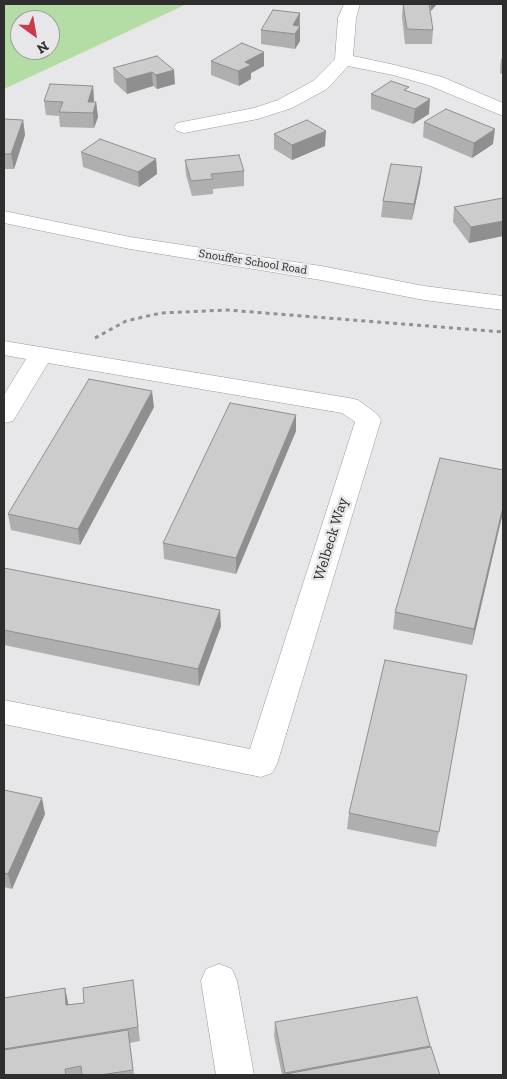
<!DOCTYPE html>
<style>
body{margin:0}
#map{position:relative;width:507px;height:1079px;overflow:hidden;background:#e7e7e9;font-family:"Zilla Slab",serif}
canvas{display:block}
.frame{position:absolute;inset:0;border:5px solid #2e2e2e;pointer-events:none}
.north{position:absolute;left:10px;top:10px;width:50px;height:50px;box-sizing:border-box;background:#e7e7e9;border:1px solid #9d9d9e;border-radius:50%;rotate:148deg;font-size:14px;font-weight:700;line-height:20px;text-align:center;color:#2e2e2e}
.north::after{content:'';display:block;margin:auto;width:18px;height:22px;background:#cb3a4b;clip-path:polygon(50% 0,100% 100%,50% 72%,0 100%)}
</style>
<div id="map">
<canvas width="507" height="1079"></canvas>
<div class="frame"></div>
<div class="north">N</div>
</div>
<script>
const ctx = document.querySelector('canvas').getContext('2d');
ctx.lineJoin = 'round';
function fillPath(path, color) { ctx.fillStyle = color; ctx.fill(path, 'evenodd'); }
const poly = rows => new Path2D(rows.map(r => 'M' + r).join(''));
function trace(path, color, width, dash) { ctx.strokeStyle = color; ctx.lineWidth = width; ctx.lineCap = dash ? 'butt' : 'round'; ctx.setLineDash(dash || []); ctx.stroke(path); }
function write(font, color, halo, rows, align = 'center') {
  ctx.font = font + ' "Zilla Slab",serif'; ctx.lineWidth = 5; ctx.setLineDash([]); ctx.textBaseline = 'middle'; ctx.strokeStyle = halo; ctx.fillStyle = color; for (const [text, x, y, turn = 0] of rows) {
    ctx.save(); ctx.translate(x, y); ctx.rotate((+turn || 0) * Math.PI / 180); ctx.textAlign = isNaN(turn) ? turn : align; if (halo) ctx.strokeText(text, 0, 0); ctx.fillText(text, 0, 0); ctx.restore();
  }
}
const green = poly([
 [4,4,187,4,4,89],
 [20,20,50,20,50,50,20,50]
]);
const path = poly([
 [95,338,126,321,161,313,227,310,503,332]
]);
const minor = poly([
 [344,4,360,4,356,18,353,56,395,65,442,77,503,103,503,116,428,85,393,75,348,66,327,89,292,108,258,119,184,133,177,131,174,127,177,123,254,108,278,100,313,81,335,59,338,18,344,4],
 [4,341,349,398,358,400,377,414,381,420,277,764,272,773,261,777,4,724,4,700,250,749,355,422,342,413,48,363,13,421,4,423,4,395,26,359,4,355,4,341],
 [219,964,232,969,237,981,254,1075,216,1075,201,981,206,969,219,964]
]);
const secondary = poly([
 [4,211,130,237,321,266,424,286,503,296,503,310,424,300,321,280,130,249,4,223,4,211]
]);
const wall = poly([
 [403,4,437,4,430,11,433,30,432,44,405,44,402,17],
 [300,13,300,41,295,49,261,44,261,30],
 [157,56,175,84,157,89,153,86,127,94,114,82,113,68],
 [503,58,503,75,500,73,501,59],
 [211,61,264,66,251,73,251,79,239,86,211,75],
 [93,86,94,102,96,102,98,117,94,128,60,127,59,116,46,115,44,101],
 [408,91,429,114,413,124,371,109,371,94],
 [4,119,23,120,25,135,14,169,4,169],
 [424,122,493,144,472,158,423,137],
 [274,134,325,146,292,160,274,149],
 [81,152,156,159,157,174,139,187,83,167],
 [185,160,244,171,244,186,213,189,213,194,192,196,186,175],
 [422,167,420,182,412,220,381,217,383,201],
 [503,198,503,236,469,243,453,222,454,207],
 [154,407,80,545,11,530,8,514],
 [296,415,296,431,236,574,164,559,163,543],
 [503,470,503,512,472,645,393,629,395,612],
 [4,568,221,626,199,686,4,645],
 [467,675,436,847,347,829,349,813],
 [4,790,45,814,12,889,4,887],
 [133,980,140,1041,130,1043,134,1075,4,1075,4,998,65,988,68,1005,84,1003],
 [275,1022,430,1046,430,1047,440,1075,282,1075,274,1036]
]);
const shadedWall = poly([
 [431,4,437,4,431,11],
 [300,13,299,27,293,25],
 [300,26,300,41,295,49,295,34],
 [264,52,264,66,251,73,251,79,239,86,238,71,245,62],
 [174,70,175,84,157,89,156,75],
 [152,72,153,86,127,94,126,79],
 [93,86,94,101,90,113,88,102],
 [430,99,429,114,413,124,415,109],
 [96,102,98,117,94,128,93,113],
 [23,120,25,135,14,169,11,154],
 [495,129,493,144,472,158,474,143],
 [326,131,325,146,292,160,292,145],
 [156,159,157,174,139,187,138,172],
 [422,167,420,182,412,220,414,204],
 [503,221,503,236,469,243,471,227],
 [152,391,154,407,80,545,78,529],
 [296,415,296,431,236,574,236,558],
 [503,507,503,512,472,645,474,629],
 [220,610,221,626,199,686,198,669],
 [42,798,45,814,12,889,8,874],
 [65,988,68,1002,69,1020,66,1005]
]);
const building = poly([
 [403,4,429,4,433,30,407,29,403,4],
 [273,10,300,13,293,25,300,26,295,34,261,30,273,10],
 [242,43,264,52,245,62,251,65,238,71,211,61,242,43],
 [157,56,174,70,156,75,152,72,126,79,113,68,157,56],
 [391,81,409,87,404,90,430,99,415,109,371,94,391,81],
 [50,84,93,86,88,102,96,102,93,113,59,112,63,102,44,101,50,84],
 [446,109,495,129,474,143,424,122,446,109],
 [4,119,23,120,11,154,4,154,4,119],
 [307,120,326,131,292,145,274,134,307,120],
 [100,139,156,159,138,172,81,152,100,139],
 [239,155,244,171,211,174,213,179,191,181,185,160,239,155],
 [391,164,422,167,414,204,383,201,391,164],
 [503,198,503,221,471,227,454,207,503,198],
 [89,379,152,391,78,529,8,514,89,379],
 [230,403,296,415,236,558,163,543,230,403],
 [440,458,503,470,503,507,474,629,395,612,440,458],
 [4,568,220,610,198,669,4,630,4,568],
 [385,660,467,675,439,832,349,813,385,660],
 [4,790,42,798,8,874,4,873,4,790],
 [133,980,138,1027,4,1049,4,998,65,988,66,1005,84,1003,83,988,133,980],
 [417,997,430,1046,285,1073,275,1022,417,997],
 [128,1030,133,1070,100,1075,82,1075,81,1066,65,1069,66,1075,4,1075,4,1050,128,1030],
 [431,1047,440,1075,286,1075,286,1074,431,1047]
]);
const farStreetnames = [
 ["Snouffer School Road",253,262,9]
];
const streetNames = [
 ["Welbeck Way",331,539,-73]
];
fillPath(green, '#b3dda4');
trace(minor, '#9a9a9c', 1);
trace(secondary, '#9a9a9c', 1);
trace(path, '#919192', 3, [4, 4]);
fillPath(minor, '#fff');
fillPath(secondary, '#fff');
fillPath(wall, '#afafb0');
fillPath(shadedWall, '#8f8f90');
fillPath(building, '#cccccd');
trace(building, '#8f8f90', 1);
write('12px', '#2e2e2e', '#e7e7e9', farStreetnames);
write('15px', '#2e2e2e', '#e7e7e9', streetNames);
</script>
